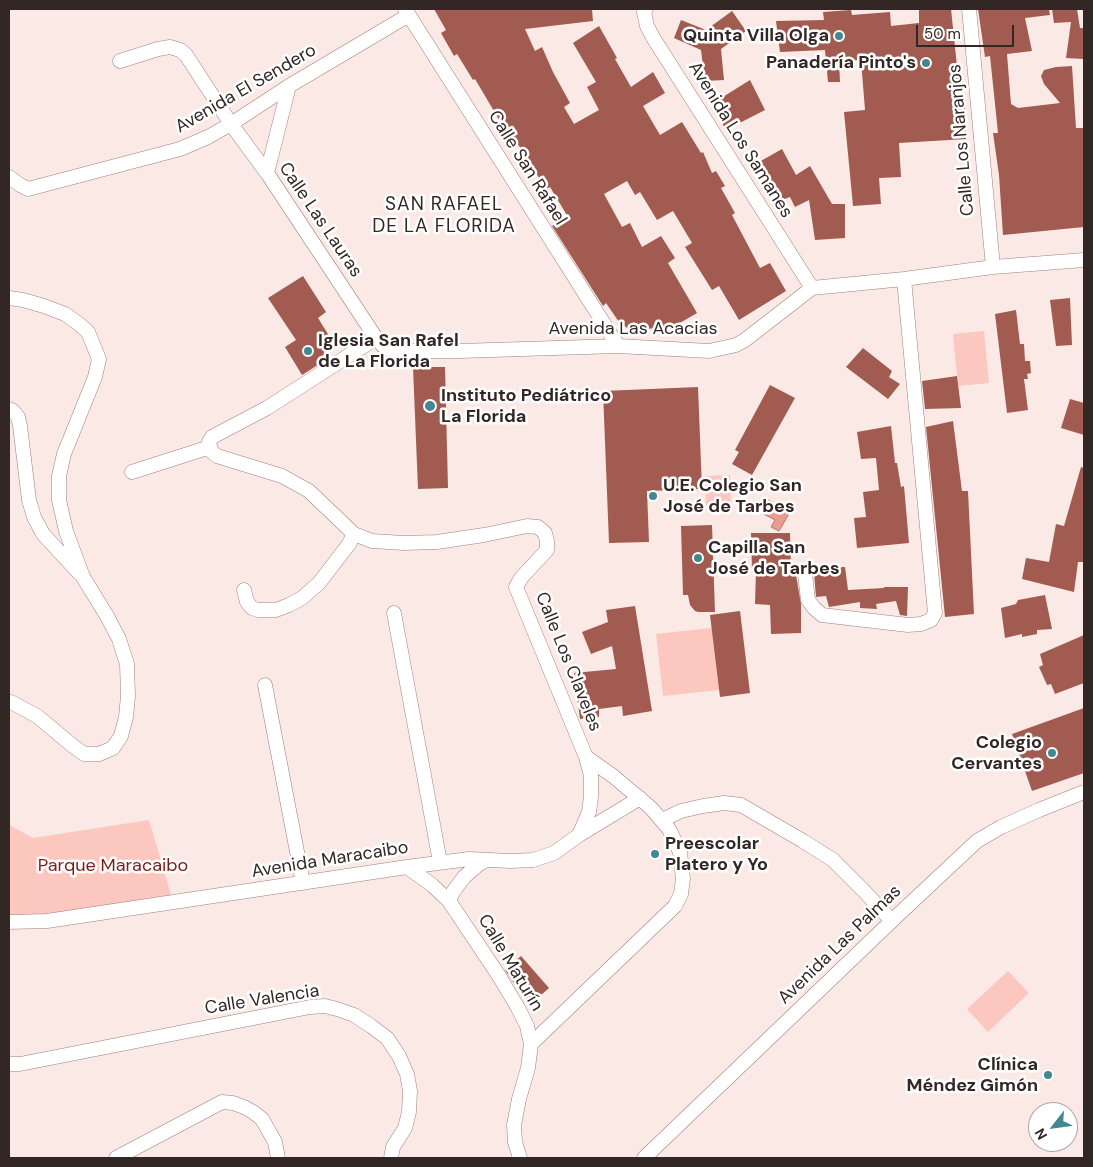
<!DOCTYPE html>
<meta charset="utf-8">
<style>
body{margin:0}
#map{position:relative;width:1093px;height:1167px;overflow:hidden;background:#fbe9e6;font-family:"DM Sans",sans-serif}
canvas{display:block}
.frame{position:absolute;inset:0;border:10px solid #322725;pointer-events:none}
.north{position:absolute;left:1028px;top:1102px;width:50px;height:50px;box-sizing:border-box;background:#fff;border:1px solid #ada9a8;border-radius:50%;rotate:240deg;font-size:14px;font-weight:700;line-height:20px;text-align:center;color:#322725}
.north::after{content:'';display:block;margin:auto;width:18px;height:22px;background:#428893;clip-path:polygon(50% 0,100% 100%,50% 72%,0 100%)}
.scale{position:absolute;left:916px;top:25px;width:98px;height:22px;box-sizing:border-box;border:2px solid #322725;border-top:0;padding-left:6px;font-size:15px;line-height:18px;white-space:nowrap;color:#322725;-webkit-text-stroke:4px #fff;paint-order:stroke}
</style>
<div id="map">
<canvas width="1093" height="1167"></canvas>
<div class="frame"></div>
<div class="north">N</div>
<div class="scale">50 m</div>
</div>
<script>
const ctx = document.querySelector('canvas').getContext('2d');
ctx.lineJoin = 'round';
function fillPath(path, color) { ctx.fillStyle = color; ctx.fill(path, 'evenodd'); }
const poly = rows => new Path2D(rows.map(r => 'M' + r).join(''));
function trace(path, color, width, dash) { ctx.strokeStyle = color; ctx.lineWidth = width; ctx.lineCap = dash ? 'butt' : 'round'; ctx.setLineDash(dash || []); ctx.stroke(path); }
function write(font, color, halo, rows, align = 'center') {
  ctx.font = font + ' "DM Sans",sans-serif'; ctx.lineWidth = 5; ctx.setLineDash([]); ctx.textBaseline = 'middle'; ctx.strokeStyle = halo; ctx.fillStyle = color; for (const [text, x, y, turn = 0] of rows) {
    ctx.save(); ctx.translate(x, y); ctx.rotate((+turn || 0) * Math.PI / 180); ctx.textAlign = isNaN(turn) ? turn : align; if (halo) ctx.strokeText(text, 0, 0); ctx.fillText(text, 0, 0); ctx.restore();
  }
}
const green = poly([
 [984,331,989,383,958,386,953,334],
 [730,475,731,505,706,506,705,476],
 [720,627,728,689,663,696,656,634],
 [149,820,172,898,45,916,9,917,9,825,33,838],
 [1008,971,1029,993,988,1032,967,1009]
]);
const water = poly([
 [767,499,790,512,779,531,771,527,775,520,760,512,767,499]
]);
const building = poly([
 [434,9,592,9,593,21,525,29,535,51,542,47,553,72,570,103,564,107,574,124,599,110,587,87,596,82,573,43,599,26,617,58,615,59,631,87,653,72,665,93,643,106,660,135,682,122,701,153,703,152,712,173,716,171,725,186,721,188,735,213,732,215,760,268,770,263,786,291,739,320,719,286,712,290,685,247,692,243,673,211,657,220,640,192,635,195,627,181,604,194,622,227,630,223,642,247,661,236,675,258,668,263,697,313,673,327,630,330,619,322,606,303,603,306,552,226,568,217,550,187,546,189,514,138,511,140,475,79,473,80,457,54,454,56,441,33,446,30],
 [919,9,951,9,961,104,965,104,966,139,899,143,901,177,879,178,881,204,853,206,844,112,865,110,861,60,839,61,840,82,828,82,825,50,780,52,776,21,824,20,823,12,851,10,852,15,890,12,891,26,919,23],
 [978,9,1049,9,1050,15,1025,18,1032,51,1007,54,1011,104,1018,108,1060,103,1044,84,1041,76,1044,70,1056,67,1072,66,1076,128,1084,128,1084,227,1003,235,999,175,993,133,998,133,990,56,985,57],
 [1052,9,1077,9,1080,28,1084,28,1084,59,1066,58,1071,22,1054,23],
 [732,11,746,31,721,49,724,80,705,81,701,50,674,38,681,20,706,30],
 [750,80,765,110,726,130,718,116,725,112,718,100],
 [782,149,796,175,810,166,832,204,845,204,845,238,815,240,809,200,795,207,790,197,782,200,774,186,766,190,752,166],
 [303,276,326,312,318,318,336,347,324,354,327,359,302,375,285,347,296,340,268,298],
 [1070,298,1072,345,1056,346,1050,300],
 [1016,310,1020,344,1024,344,1025,361,1030,361,1031,373,1027,374,1028,379,1024,379,1028,410,1007,413,995,314],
 [863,348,892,371,889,377,900,384,888,399,846,367],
 [413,367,445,367,448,488,418,489],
 [957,376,961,408,925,409,922,381],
 [770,385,795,398,752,475,732,464,739,452,735,450],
 [698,387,702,489,647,491,649,542,609,543,603,391],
 [1070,399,1084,403,1084,435,1061,428],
 [953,421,962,491,968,491,974,614,945,617,926,427],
 [891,426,895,463,897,463,901,487,904,486,909,543,857,548,854,518,866,517,863,492,879,490,876,458,861,459,857,432],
 [1081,467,1084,468,1084,562,1078,562,1074,592,1022,579,1026,558,1049,562,1056,524,1064,526],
 [712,525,715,612,698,612,695,611,690,605,688,595,683,595,681,526],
 [751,533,790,533,791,569,801,566,797,570,796,575,801,604,801,633,771,634,770,605,755,604,756,571,752,571],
 [815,563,817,568,845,567,848,590,884,588,884,587,908,587,907,616,900,615,896,601,876,604,877,609,860,608,860,602,829,607,826,596,816,597,814,573,812,568,805,565],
 [1045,595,1052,629,1037,630,1037,634,1022,637,1022,634,1005,638,1001,608,1016,604,1018,600],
 [635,606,652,711,623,716,622,706,599,709,599,717,580,719,574,673,616,669,612,646,591,654,582,632,608,622,606,610],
 [740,611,750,693,720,697,710,615],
 [1084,635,1084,683,1055,694,1051,684,1047,685,1039,667,1043,665,1040,654],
 [1084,708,1084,773,1032,791,1012,734],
 [521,956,549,988,531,1004,515,985,505,970]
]);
const street = poly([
 [405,9,618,346],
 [646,9,644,12,647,26,654,39,812,288],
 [969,9,993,267],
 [120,61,158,49,170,47,180,50,186,55,231,124,267,173,376,338,383,346,392,351,460,351,618,346,709,351,736,345,745,340,812,288,904,279,993,267,1084,260],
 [267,173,289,86],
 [9,177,20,185,28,189,180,149,208,137,231,124,289,86,409,15],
 [9,298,23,300,44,306,65,314,79,324,88,332,99,359,95,377,64,454,59,476,59,500,66,531,83,577,107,616,119,639,127,664,128,696,126,717,121,736,113,748,99,754,84,754,73,746,37,716,11,702],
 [376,338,267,408,212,437,209,442,211,451,217,456,282,476,309,491,354,534,372,541,404,543,437,542,484,535,527,526,538,527,545,533,547,541,547,550,521,578,516,587,586,757,613,776,651,808,669,829,680,852,683,879,681,894,675,906,531,1044],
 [9,409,13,411,18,417,20,426,29,500,34,517,43,534,79,573],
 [132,472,210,447],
 [805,574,808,600,814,608,822,615,908,625,921,624,931,620,935,613,904,279],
 [244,590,247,602,252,608,258,610,276,610,289,605,302,598,319,583,349,544,354,534],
 [394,613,440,862],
 [265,685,303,883],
 [662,820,681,811,703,806,724,803,741,805,803,841,833,860,864,891,892,921],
 [579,835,589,812,591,797,591,776,586,757],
 [407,867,432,885,449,901,499,976,518,1008,527,1026,531,1044,528,1068,519,1099,514,1125,515,1142,520,1158],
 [449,901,453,892,464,877,479,864,487,860],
 [9,922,47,921,407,867,469,859,511,861,533,860,554,853,579,835,640,798],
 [9,1064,20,1064,310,1007,325,1006,337,1009,354,1015,371,1026,387,1038,399,1056,407,1074,410,1091,409,1112,405,1128,393,1147,391,1158],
 [116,1158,222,1102,233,1103,244,1107,253,1112,262,1119,275,1142,278,1158],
 [644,1158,899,914,977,841,1001,827,1039,810,1084,792]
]);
const markers = [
 [839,36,5,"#428893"],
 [926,63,5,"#428893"],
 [308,351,5,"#428893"],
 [430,406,6,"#428893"],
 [653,496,5,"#428893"],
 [698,558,5,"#428893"],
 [1052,753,5,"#428893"],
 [655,854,5,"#428893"],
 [1048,1075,5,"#428893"]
];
const poiNames = [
 ["Quinta Villa Olga",829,36,"right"],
 ["Panadería Pinto's",916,63,"right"],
 ["Iglesia San Rafel",318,341],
 ["de La Florida",318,362],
 ["Instituto Pediátrico",441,396],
 ["La Florida",441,417],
 ["U.E. Colegio San",663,486],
 ["José de Tarbes",663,507],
 ["Capilla San",708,548],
 ["José de Tarbes",708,569],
 ["Colegio",1042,743,"right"],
 ["Cervantes",1042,764,"right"],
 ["Preescolar",665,844],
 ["Platero y Yo",665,865],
 ["Clínica",1038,1065,"right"],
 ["Méndez Gimón",1038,1086,"right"]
];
const streetNames = [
 ["Avenida El Sendero",246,89,-30],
 ["Avenida Los Samanes",740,140,58],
 ["Calle Los Naranjos",962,140,-95],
 ["Calle San Rafael",527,168,58],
 ["Calle Las Lauras",320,220,56],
 ["Avenida Las Acacias",633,329],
 ["Calle Los Claveles",568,662,68],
 ["Avenida Maracaibo",330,860,-9],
 ["Avenida Las Palmas",840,945,-44],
 ["Calle Maturín",510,963,59],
 ["Calle Valencia",262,1000,-9]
];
const parkNames = [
 ["Parque Maracaibo",113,866]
];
const neighbourhoodNames = [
 ["SAN RAFAEL",444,205],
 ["DE LA FLORIDA",444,227]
];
fillPath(green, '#fbc7bf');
fillPath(water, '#ea9c90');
trace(water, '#b37970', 1);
fillPath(building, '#a25b50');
trace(street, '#9c817c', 15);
trace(street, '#fff', 14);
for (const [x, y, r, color] of markers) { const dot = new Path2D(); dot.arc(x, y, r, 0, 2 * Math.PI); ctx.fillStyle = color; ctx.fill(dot); trace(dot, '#fff', 2); }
write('bold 18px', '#322725', '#fff', poiNames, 'left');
write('18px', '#322725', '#fff', streetNames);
write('18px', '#781e16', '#fff', parkNames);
ctx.letterSpacing = '1px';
write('19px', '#322725', '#fff', neighbourhoodNames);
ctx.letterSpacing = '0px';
</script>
